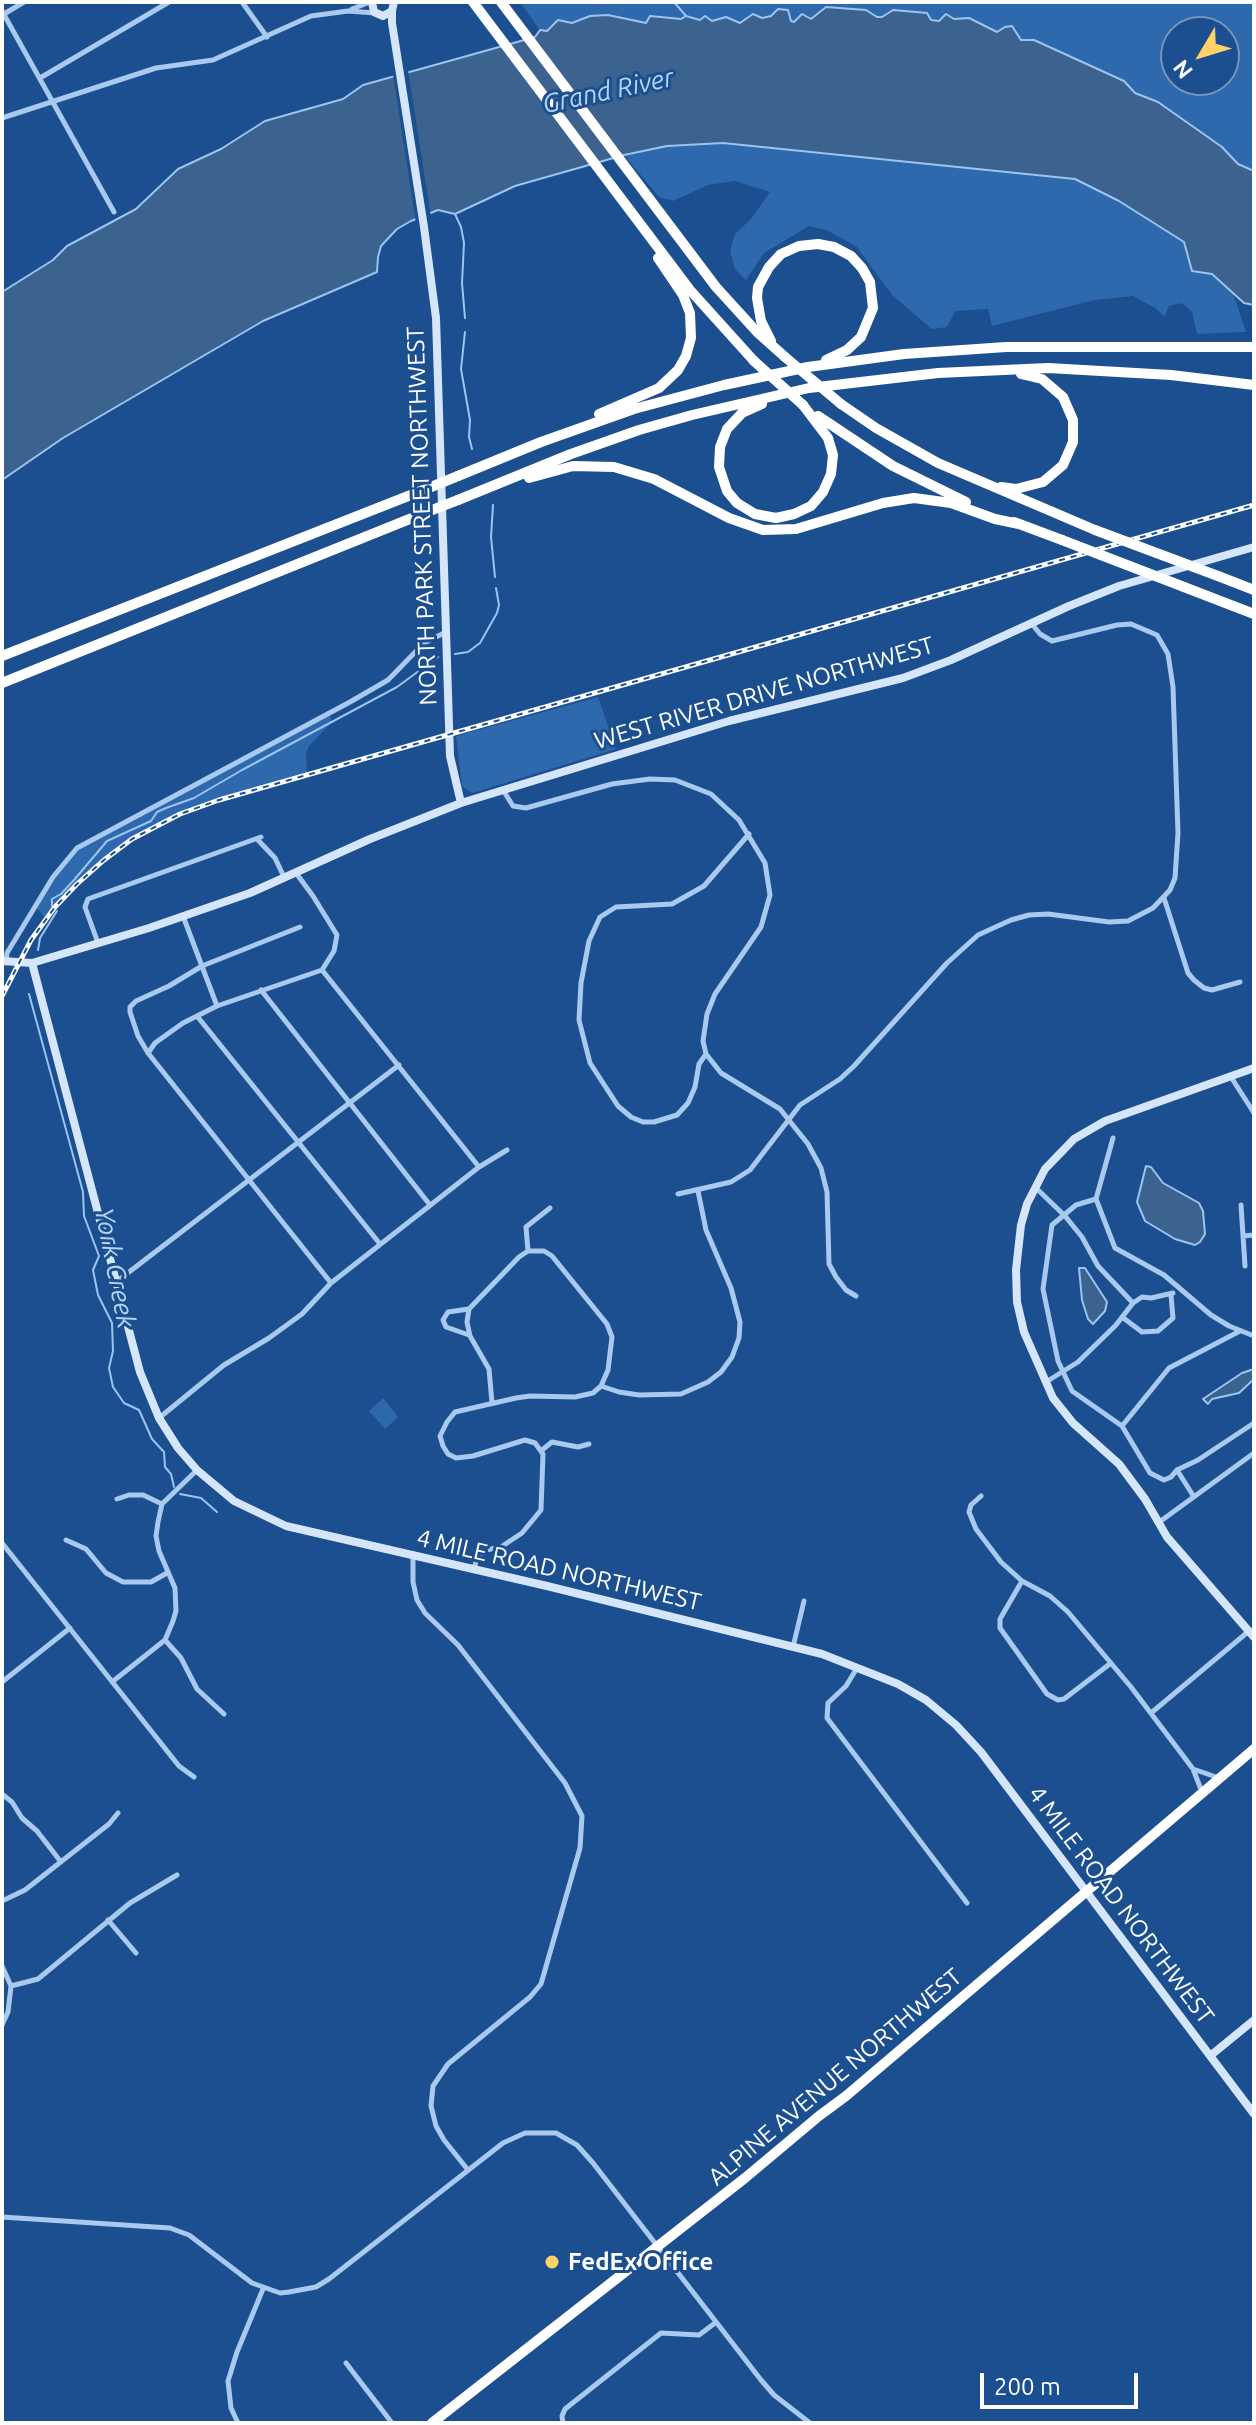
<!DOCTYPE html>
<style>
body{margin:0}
#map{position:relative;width:1256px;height:2425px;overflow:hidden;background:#1b4f8f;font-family:Ubuntu,sans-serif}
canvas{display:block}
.frame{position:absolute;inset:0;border:4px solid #fff;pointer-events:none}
.north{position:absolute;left:1160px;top:16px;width:80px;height:80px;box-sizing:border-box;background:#1b4f8f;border:2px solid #7695bc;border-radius:50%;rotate:232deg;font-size:22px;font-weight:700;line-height:32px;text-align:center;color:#fff}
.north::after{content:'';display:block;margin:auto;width:28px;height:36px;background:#ffd166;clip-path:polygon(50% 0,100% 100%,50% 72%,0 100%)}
.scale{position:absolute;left:980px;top:2373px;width:158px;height:36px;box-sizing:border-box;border:4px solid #fff;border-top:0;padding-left:10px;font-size:24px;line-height:28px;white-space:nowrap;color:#fff;-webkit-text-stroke:6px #1b4f8f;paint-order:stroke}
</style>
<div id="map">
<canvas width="1256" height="2425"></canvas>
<div class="frame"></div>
<div class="north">N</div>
<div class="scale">200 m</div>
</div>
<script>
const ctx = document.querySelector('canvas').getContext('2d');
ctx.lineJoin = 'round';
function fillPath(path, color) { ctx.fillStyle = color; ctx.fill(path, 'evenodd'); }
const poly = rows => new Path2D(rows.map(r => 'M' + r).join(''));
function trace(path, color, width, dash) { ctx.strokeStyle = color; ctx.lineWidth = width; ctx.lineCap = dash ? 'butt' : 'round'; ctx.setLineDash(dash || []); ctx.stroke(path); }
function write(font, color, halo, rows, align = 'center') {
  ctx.font = font + ' Ubuntu,sans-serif'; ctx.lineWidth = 6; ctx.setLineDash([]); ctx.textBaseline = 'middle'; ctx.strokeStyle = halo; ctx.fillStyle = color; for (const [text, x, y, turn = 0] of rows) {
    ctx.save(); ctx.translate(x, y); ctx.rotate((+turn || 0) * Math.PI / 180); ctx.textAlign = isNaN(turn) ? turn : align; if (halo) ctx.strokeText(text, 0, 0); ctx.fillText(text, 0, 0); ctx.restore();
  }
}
const green = poly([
 [520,2,1254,2,1254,171,1238,164,1222,147,1158,102,1135,93,1124,81,1021,40,1005,27,997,32,969,18,954,19,946,14,939,21,877,17,866,10,794,22,771,16,740,23,726,17,712,21,686,16,681,19,650,16,646,23,608,15,590,16,572,23,553,23,547,31,540,30],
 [1176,32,1224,32,1224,80,1176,80],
 [723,143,1075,179,1119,201,1184,242,1192,271,1212,274,1233,293,1246,332,1197,334,1192,312,1182,303,1169,306,1164,317,1157,309,1133,296,1094,300,992,326,988,309,955,311,947,327,932,329,893,296,856,246,826,230,809,226,764,253,746,280,735,269,730,251,735,234,751,219,770,192,735,181,708,185,673,201,659,197,624,155,667,146],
 [598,697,616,749,472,793,462,786,456,736],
 [329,713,332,722,309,746,306,754,307,775,180,814,132,839,104,860,77,884,46,919,35,906,53,877,77,848],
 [383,1398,398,1417,385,1429,369,1411]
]);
const water = poly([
 [826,7,866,10,877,17,882,17,893,10,927,13,931,20,939,21,946,14,954,19,969,18,997,32,1005,27,1012,26,1021,40,1034,40,1124,81,1135,93,1158,102,1222,147,1238,164,1254,171,1254,305,1244,303,1212,274,1192,271,1184,242,1119,201,1075,179,723,143,667,146,624,155,515,186,455,214,438,210,411,221,397,229,381,246,378,257,377,272,263,321,63,438,2,480,2,292,53,260,67,246,136,209,178,169,221,149,265,121,343,99,363,85,535,37,540,30,547,31,558,20,572,23,590,16,608,15,646,23,650,16,681,19,686,16,700,20,705,16,712,21,726,17,740,23,753,14,762,18,771,16,778,9,788,10,791,21,794,22,802,14,811,19,826,7],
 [1146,1166,1151,1167,1163,1183,1199,1203,1203,1211,1205,1234,1200,1242,1195,1245,1175,1239,1145,1221,1137,1202,1146,1166],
 [1079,1268,1085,1268,1107,1302,1105,1311,1093,1324,1088,1319,1082,1300,1079,1268],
 [1254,1369,1254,1379,1239,1393,1212,1399,1208,1404,1203,1399,1242,1373,1254,1369]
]);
const pier = poly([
 [408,70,431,217,416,223,393,74]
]);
const stream = poly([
 [674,2,686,16],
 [455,214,461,227,464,243,462,283,465,318],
 [465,332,461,369,470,420,469,437,472,449],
 [493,505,491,537,495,577],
 [455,654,468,652,480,643,497,613,499,605,496,588],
 [52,906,52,899,61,894,74,880,107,841,151,821,157,812,166,808,194,798,242,770,397,687,438,657],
 [38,950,40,938,57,911],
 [29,994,83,1192,84,1216,99,1256,93,1270,98,1295,112,1323,113,1351,109,1368,113,1387,124,1403,139,1410,152,1439,164,1452,165,1467,171,1474,174,1487],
 [180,1494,201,1498,217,1512]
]);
const street = poly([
 [242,2,267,37],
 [352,9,370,2],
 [2,11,114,212],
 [4,14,24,2],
 [40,78,169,2],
 [2,118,156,68,213,60,311,16,348,11,375,13],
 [503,790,513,806,526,808,612,784,650,779,675,780,711,794,739,820,765,863,770,895,761,927,715,994,707,1014,703,1041,706,1054,721,1073,780,1109,808,1144,821,1168,827,1192,829,1264,836,1277,846,1290,856,1296],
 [257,839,275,858,284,877],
 [296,873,313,896,337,935,334,951,322,970],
 [1164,898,1188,973,1194,980,1204,988,1212,990,1240,982],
 [183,916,217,1006],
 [300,927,202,966,169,986,136,1001,130,1007,130,1012,138,1036,148,1053,331,1283],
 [98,943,85,907,88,899,261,837],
 [6,961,7,953,53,877,77,848,350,702,388,680,424,643,446,632],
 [322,970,479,1167],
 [261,990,430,1205],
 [197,1016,380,1244],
 [148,1053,155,1043,183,1023,217,1006,322,970],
 [706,1054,699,1064,695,1087,688,1103,677,1115,654,1122,643,1122,631,1117,618,1106,590,1063,579,1020,581,983,589,941,600,917,616,907,672,904,704,886,749,834],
 [1231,1077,1254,1113],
 [1113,1138,1096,1199,1115,1248,1164,1275,1211,1315,1229,1326,1254,1336],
 [1036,1188,1065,1216,1082,1237,1098,1266,1133,1303,1116,1325,1078,1362,1046,1382],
 [678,1194,731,1182,750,1170,800,1105,840,1079,854,1066,947,963,978,935,1011,920,1029,915,1048,914,1109,922,1128,921,1153,908,1170,890,1175,878,1178,833,1173,687,1168,654,1157,635,1131,624,1117,625,1052,641,1040,634,1032,624],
 [1096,1199,1076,1205,1052,1225,1043,1289,1058,1361,1072,1391,1122,1426,1150,1473,1164,1480,1171,1477,1177,1470],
 [1241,1205,1245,1266],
 [1243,1236,1254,1235],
 [528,1251,526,1227,550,1208],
 [116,1282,399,1065],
 [1133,1303,1142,1297,1151,1298,1173,1293],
 [1122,1317,1142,1332,1158,1331,1173,1318,1171,1295],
 [469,1335,446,1327,443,1320,448,1312,469,1309],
 [601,1386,619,1392,639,1395,681,1394,708,1382,721,1372,732,1357,739,1338,740,1322,731,1288,706,1230,698,1191],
 [159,1418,224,1365,269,1338,302,1314,331,1283,479,1167,507,1150],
 [1122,1426,1169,1368,1240,1331],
 [542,1450,552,1442,578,1447,589,1444],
 [981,1496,971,1505,969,1512,976,1529,1001,1562,1022,1581,1050,1596,1068,1612,1131,1687,1181,1753,1193,1769,1202,1792],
 [1194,1497,1177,1470,1198,1460,1254,1423],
 [117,1499,129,1495,143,1495,162,1504],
 [1158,1523,1254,1453],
 [66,1540,86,1549,106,1573,123,1582,151,1582,167,1573],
 [2,1543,179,1766,194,1777],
 [413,1556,413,1582,417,1600,425,1613,458,1645,565,1783,582,1816,580,1848,541,1984,530,1997,448,2064,433,2086,431,2106,436,2126,444,2140,468,2170],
 [474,1569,477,1558,486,1550,501,1547,522,1533,541,1510,543,1454,535,1443,525,1440,473,1456,456,1458,448,1454,443,1446,440,1436,447,1422,455,1412,516,1398,530,1396,575,1397,593,1393,601,1386,608,1370,612,1337,607,1324,552,1256,544,1251,528,1251,519,1257,469,1309,467,1322,470,1336,489,1369,492,1403],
 [1022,1581,1000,1619,1000,1628,1047,1694,1058,1700,1064,1699,1111,1663],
 [165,1640,181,1658,197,1689,224,1714],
 [793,1647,804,1601],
 [857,1668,846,1686,828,1703,827,1718,967,1903],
 [2,1682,70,1628],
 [112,1682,165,1640,173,1621,176,1611,175,1588,159,1551,156,1536,158,1522,162,1504,197,1470],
 [1151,1713,1249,1631],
 [1193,1769,1219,1778],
 [2,1794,12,1802,22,1818,37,1831,61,1862],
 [2,1901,25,1890,109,1824,118,1813],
 [108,1920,136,1953],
 [2,1966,11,1986,8,2012,2,2025],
 [11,1986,38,1979,130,1903,177,1875],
 [2,2217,170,2228,189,2235,252,2283,280,2293,289,2292,316,2287,329,2279,503,2143,525,2133,556,2133,577,2145,593,2163,761,2380,774,2395,810,2423],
 [346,2363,392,2423],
 [238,2423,231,2408,228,2381,237,2352,263,2289],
 [563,2423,562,2416,565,2409,661,2333,699,2335,715,2323]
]);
const secondary = poly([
 [372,2,374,12,383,16,392,11,394,2],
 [392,11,392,23,424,227,436,318,450,756,461,803],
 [2,961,32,963,149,928,250,893,370,839,461,803,729,721,903,678,951,660,1069,606,1119,586,1254,547],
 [32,963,140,1372,159,1418,178,1448,197,1470,234,1501,286,1526,547,1586,822,1654,898,1684,926,1700,956,1725,981,1752,1254,2114],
 [1254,1068,1105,1121,1074,1139,1045,1169,1027,1204,1021,1225,1016,1270,1017,1302,1024,1332,1053,1398,1073,1423,1119,1464,1145,1499,1167,1537,1254,1637],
 [1210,2056,1254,2020]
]);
const highway = poly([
 [473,2,690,290,754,361],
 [501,2,716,287,757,332,785,357],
 [771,341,761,321,757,298,758,287,769,267,781,254,799,246,818,244,834,247,851,256,862,268,870,282,873,308,861,337,847,350,826,360],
 [762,404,742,413,727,429,720,447,719,467,727,491,737,503,755,514,776,518,794,514,811,506,823,492,831,474,833,455,828,438,803,405],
 [841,404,876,428,938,463,1095,530],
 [599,414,659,388,678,370,686,356,691,338,690,313,683,295,658,258],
 [818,416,893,466,966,502],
 [458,476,541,442,634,409,724,385,808,367,904,354,1006,347,1254,347],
 [529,478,573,466,614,467,654,479,729,518,763,530,796,529,883,503,914,498,951,503,995,519,1019,524],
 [1001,487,1016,489,1043,482,1063,465,1073,442,1073,420,1063,397,1042,379,1021,374],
 [458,500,571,454,639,430,692,415,809,388,938,373,1048,368,1171,375,1254,385],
 [1014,522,1062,540],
 [1218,576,1254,590],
 [1184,587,1254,614],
 [2,656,426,489],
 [2,683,427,512],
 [432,2423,745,2178,819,2116,846,2096,1254,1749]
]);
const rail = poly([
 [2,996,31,940,55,907,77,884,104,860,132,839,180,814,219,800,1254,505]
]);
const highwayBridge = poly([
 [785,357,841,404],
 [754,361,803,405],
 [426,489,458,476],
 [427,512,458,500],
 [1095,530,1218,576],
 [1062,540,1184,587]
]);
const markers = [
 [552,2262,8,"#ffd166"]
];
const streetNames = [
 ["NORTH PARK STREET NORTHWEST",422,516,-92],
 ["WEST RIVER DRIVE NORTHWEST",764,693,-16],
 ["4 MILE ROAD NORTHWEST",559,1570,13],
 ["4 MILE ROAD NORTHWEST",1121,1905,53],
 ["ALPINE AVENUE NORTHWEST",835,2077,-40]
];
const poiNames = [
 ["FedEx Office",568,2262]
];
const waterNames = [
 ["Grand River",608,91,-12],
 ["York Creek",115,1268,79]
];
fillPath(green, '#2e69ad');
fillPath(water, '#3c6290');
trace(water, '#9cc4f0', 2);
fillPath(pier, '#1b4f8f');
trace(stream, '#9cc4f0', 2);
trace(street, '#a9c9ee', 5);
trace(secondary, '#d6e6fa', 8);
trace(highway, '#fff', 10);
trace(rail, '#fff', 5);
trace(rail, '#1b4f8f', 2, [6]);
trace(highwayBridge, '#fff', 10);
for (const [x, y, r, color] of markers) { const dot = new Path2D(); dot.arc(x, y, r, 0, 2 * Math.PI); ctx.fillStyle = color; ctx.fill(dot); trace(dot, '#1b4f8f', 3); }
write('24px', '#fff', '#1b4f8f', streetNames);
write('bold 24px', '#fff', '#1b4f8f', poiNames, 'left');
write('italic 26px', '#b5d3f5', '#1b4f8f', waterNames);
</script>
